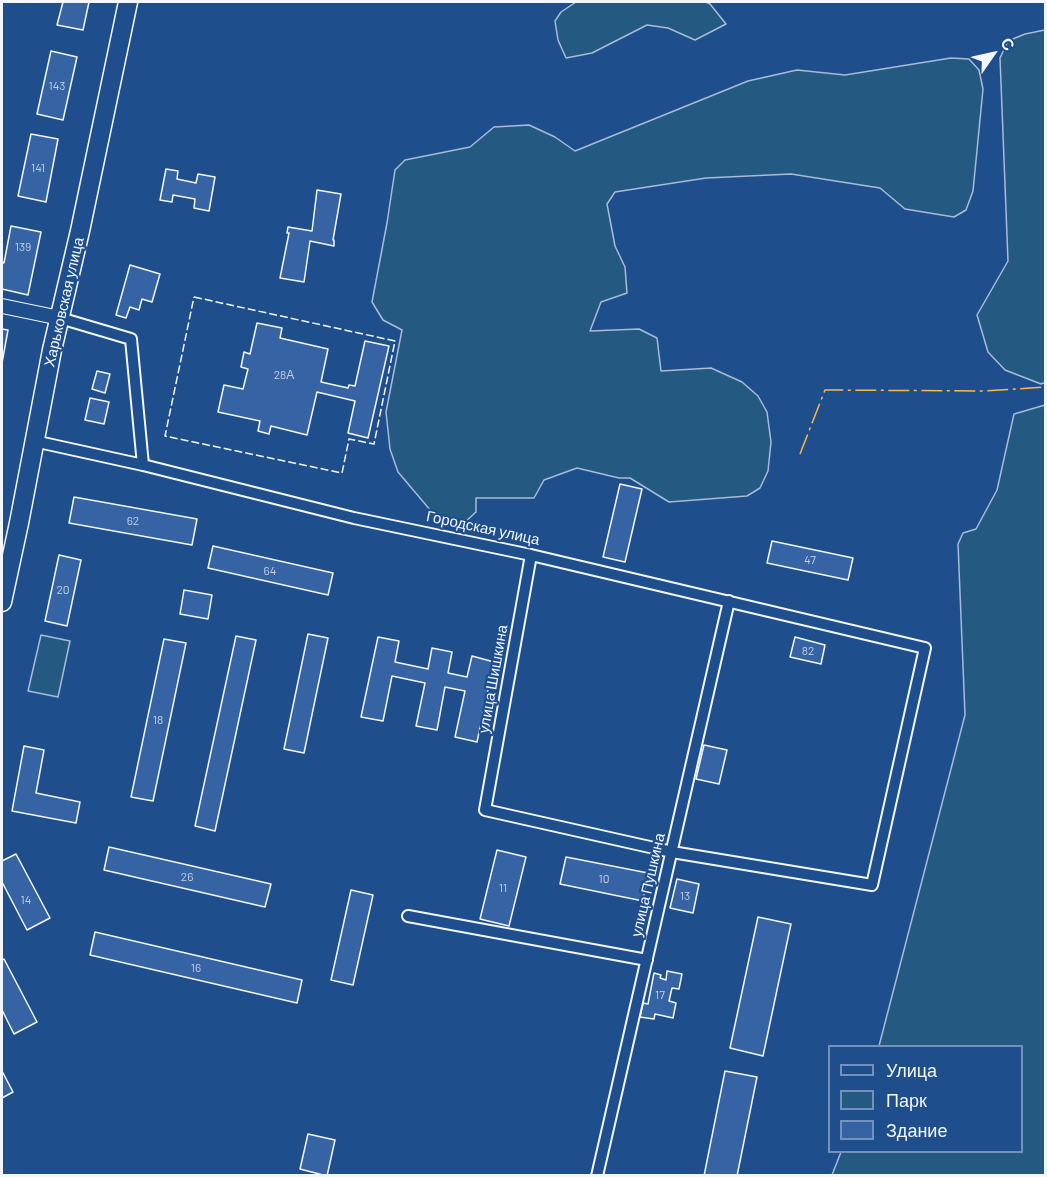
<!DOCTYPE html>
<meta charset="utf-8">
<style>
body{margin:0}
#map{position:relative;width:1047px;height:1177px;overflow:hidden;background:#1f4e8c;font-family:Barlow,sans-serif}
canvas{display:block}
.frame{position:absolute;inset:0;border:3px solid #f2f6ff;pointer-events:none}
.legend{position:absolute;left:828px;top:1045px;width:195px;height:108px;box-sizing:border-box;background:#1f4e8c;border:2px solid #7391ba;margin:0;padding:8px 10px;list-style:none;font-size:18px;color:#f2f6ff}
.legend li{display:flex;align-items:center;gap:12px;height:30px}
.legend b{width:30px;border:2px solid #7391ba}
.north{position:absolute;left:963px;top:24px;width:60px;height:60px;-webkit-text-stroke:4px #1f4e8c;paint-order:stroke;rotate:56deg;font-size:16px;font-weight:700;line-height:24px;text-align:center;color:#f2f6ff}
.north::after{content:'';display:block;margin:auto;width:21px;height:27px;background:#f2f6ff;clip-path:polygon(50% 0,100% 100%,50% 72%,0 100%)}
</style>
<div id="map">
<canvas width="1047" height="1177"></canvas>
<div class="frame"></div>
<ul class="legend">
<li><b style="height:8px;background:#1f4e8c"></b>Улица</li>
<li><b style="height:16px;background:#245a82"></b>Парк</li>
<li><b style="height:16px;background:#3563a3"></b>Здание</li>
</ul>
<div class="north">С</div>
</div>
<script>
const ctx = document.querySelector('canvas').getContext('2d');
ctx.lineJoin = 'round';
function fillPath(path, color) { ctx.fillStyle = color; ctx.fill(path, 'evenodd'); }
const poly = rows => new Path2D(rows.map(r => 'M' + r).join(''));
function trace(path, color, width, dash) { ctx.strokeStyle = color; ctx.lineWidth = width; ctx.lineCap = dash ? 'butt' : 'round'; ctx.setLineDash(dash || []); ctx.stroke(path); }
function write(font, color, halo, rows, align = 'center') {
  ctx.font = font + ' Barlow,sans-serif'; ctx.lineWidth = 4.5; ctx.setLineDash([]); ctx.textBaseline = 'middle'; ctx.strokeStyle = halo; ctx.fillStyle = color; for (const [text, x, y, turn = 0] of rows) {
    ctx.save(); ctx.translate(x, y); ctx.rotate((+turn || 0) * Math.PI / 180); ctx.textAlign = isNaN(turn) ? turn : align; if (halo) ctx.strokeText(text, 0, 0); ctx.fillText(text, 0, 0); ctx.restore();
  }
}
const green = poly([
 [576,2,706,2,710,4,726,24,695,40,668,28,647,25,592,53,566,58,558,40,555,21,561,12,576,2],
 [1045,30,1046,382,1041,384,1005,370,988,352,977,315,1008,261,1000,58,1008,41,1025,34,1045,30],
 [951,58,969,59,979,70,983,89,973,191,966,210,954,217,905,209,880,188,791,174,706,178,615,192,607,204,615,246,625,267,627,293,601,302,590,331,639,329,657,338,661,371,711,368,742,382,758,396,767,412,771,442,768,471,760,488,747,496,669,502,630,478,619,478,577,468,544,480,534,498,476,498,476,512,463,524,444,522,431,511,398,472,390,449,386,412,402,330,383,320,372,302,387,223,395,170,405,160,470,147,494,127,529,125,555,137,575,151,748,81,797,70,845,75,951,58],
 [1045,405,1045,1175,832,1175,841,1152,1022,1152,1022,1046,879,1046,965,715,958,544,963,533,976,529,997,490,1014,414,1045,405],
 [41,635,70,641,58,697,28,691,41,635]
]);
const building = poly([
 [63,2,89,2,83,30,57,25,63,2],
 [51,51,77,57,63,120,37,114,51,51],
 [31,134,58,139,46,202,18,196,31,134],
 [166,169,178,171,177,179,196,183,198,174,215,177,209,211,194,208,195,199,173,195,172,202,160,200,166,169],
 [317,190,341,194,333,240,334,240,334,246,310,241,304,282,280,278,289,233,287,233,288,227,312,231,317,190],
 [11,226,41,232,28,295,2,289,2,262,4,263,11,226],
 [130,265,160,274,152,302,142,299,139,310,130,307,126,318,116,315,130,265],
 [257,323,282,328,280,338,328,349,321,382,348,388,349,385,355,386,365,341,389,346,368,438,348,433,355,401,317,392,307,435,271,426,269,434,258,431,260,421,218,412,224,385,243,389,248,369,241,367,244,352,250,354,257,323],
 [2,329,8,330,2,363,2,329],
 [97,371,110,374,105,393,92,389,97,371],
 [90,398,109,402,104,424,85,420,90,398],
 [620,484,642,489,625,562,603,557,620,484],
 [74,497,197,519,192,545,69,523,74,497],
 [772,541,853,558,848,580,767,563,772,541],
 [213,546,333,573,328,595,208,568,213,546],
 [59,555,81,560,67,626,45,621,59,555],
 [184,590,212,595,208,619,180,614,184,590],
 [308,634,328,638,304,753,284,749,308,634],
 [236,636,256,640,215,831,195,826,236,636],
 [378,637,399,641,395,662,428,669,432,648,452,652,448,673,467,677,472,656,494,662,477,742,455,737,465,691,445,687,437,730,416,726,425,683,392,676,383,721,361,717,378,637],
 [795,637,825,645,821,664,790,657,795,637],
 [164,639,186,643,153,801,131,797,164,639],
 [704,745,727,750,719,784,696,779,704,745],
 [24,746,44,750,36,793,80,802,76,823,12,811,24,746],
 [109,847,271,884,265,907,104,870,109,847],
 [497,850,526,857,509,926,480,919,497,850],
 [16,854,50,918,27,930,2,882,2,861,16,854],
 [566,857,648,873,643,901,560,884,566,857],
 [677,879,699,884,693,913,670,908,677,879],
 [351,890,373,895,353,985,331,980,351,890],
 [758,917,791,924,763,1056,730,1048,758,917],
 [95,932,302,980,297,1003,90,955,95,932],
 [4,959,37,1022,14,1034,2,1010,2,960,4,959],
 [667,971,682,974,679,989,672,988,669,1001,676,1003,673,1018,655,1014,654,1019,640,1017,643,1003,648,1004,654,973,661,975,660,978,666,980,667,971],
 [2,1071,13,1092,2,1098,2,1071],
 [725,1071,757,1077,737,1176,704,1176,725,1071],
 [308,1134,335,1140,327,1176,300,1169,308,1134]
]);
const minor = poly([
 [60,318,131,339,143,465],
 [34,441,143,465,354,518,531,555,925,648,872,885,672,852,485,810,531,555],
 [408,916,647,960],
 [597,1176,729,601]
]);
const tertiary = poly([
 [2,306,60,318]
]);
const trunk = poly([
 [2,602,19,523,52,350,80,231,128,2]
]);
const fence = poly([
 [194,297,395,341,374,444,349,439,342,473,165,436,194,297]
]);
const power = poly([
 [800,454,825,390,984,391,1046,387]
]);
const numberNames = [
 ["143",57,86],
 ["141",38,168],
 ["139",23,247],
 ["28А",284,375],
 ["62",133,521],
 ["47",810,560],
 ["64",270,571],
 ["20",63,590],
 ["82",808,651],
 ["18",158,720],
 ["26",187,877],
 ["10",604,879],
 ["11",503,888],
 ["13",685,896],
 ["14",26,900],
 ["16",196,968],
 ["17",660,995]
];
const streetNames = [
 ["Харьковская улица",64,302,-77],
 ["Городская улица",483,528,12],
 ["улица Шишкина",493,679,-80],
 ["улица Пушкина",648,885,-77]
];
fillPath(green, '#245a82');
trace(green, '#a8bbd7', 1.5);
fillPath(building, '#3563a3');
trace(building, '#f2f6ff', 1.5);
trace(minor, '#f2f6ff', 14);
trace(tertiary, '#f2f6ff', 16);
trace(trunk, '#f2f6ff', 21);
trace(minor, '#1f4e8c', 10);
trace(tertiary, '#1f4e8c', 14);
trace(trunk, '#1f4e8c', 18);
trace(fence, '#f2f6ff', 1.5, [8, 3]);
trace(power, '#ffb74d', 1.5, [21, 4.5, 3, 4.5]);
write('12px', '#c3d1e8', null, numberNames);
write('15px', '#f2f6ff', '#1f4e8c', streetNames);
</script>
